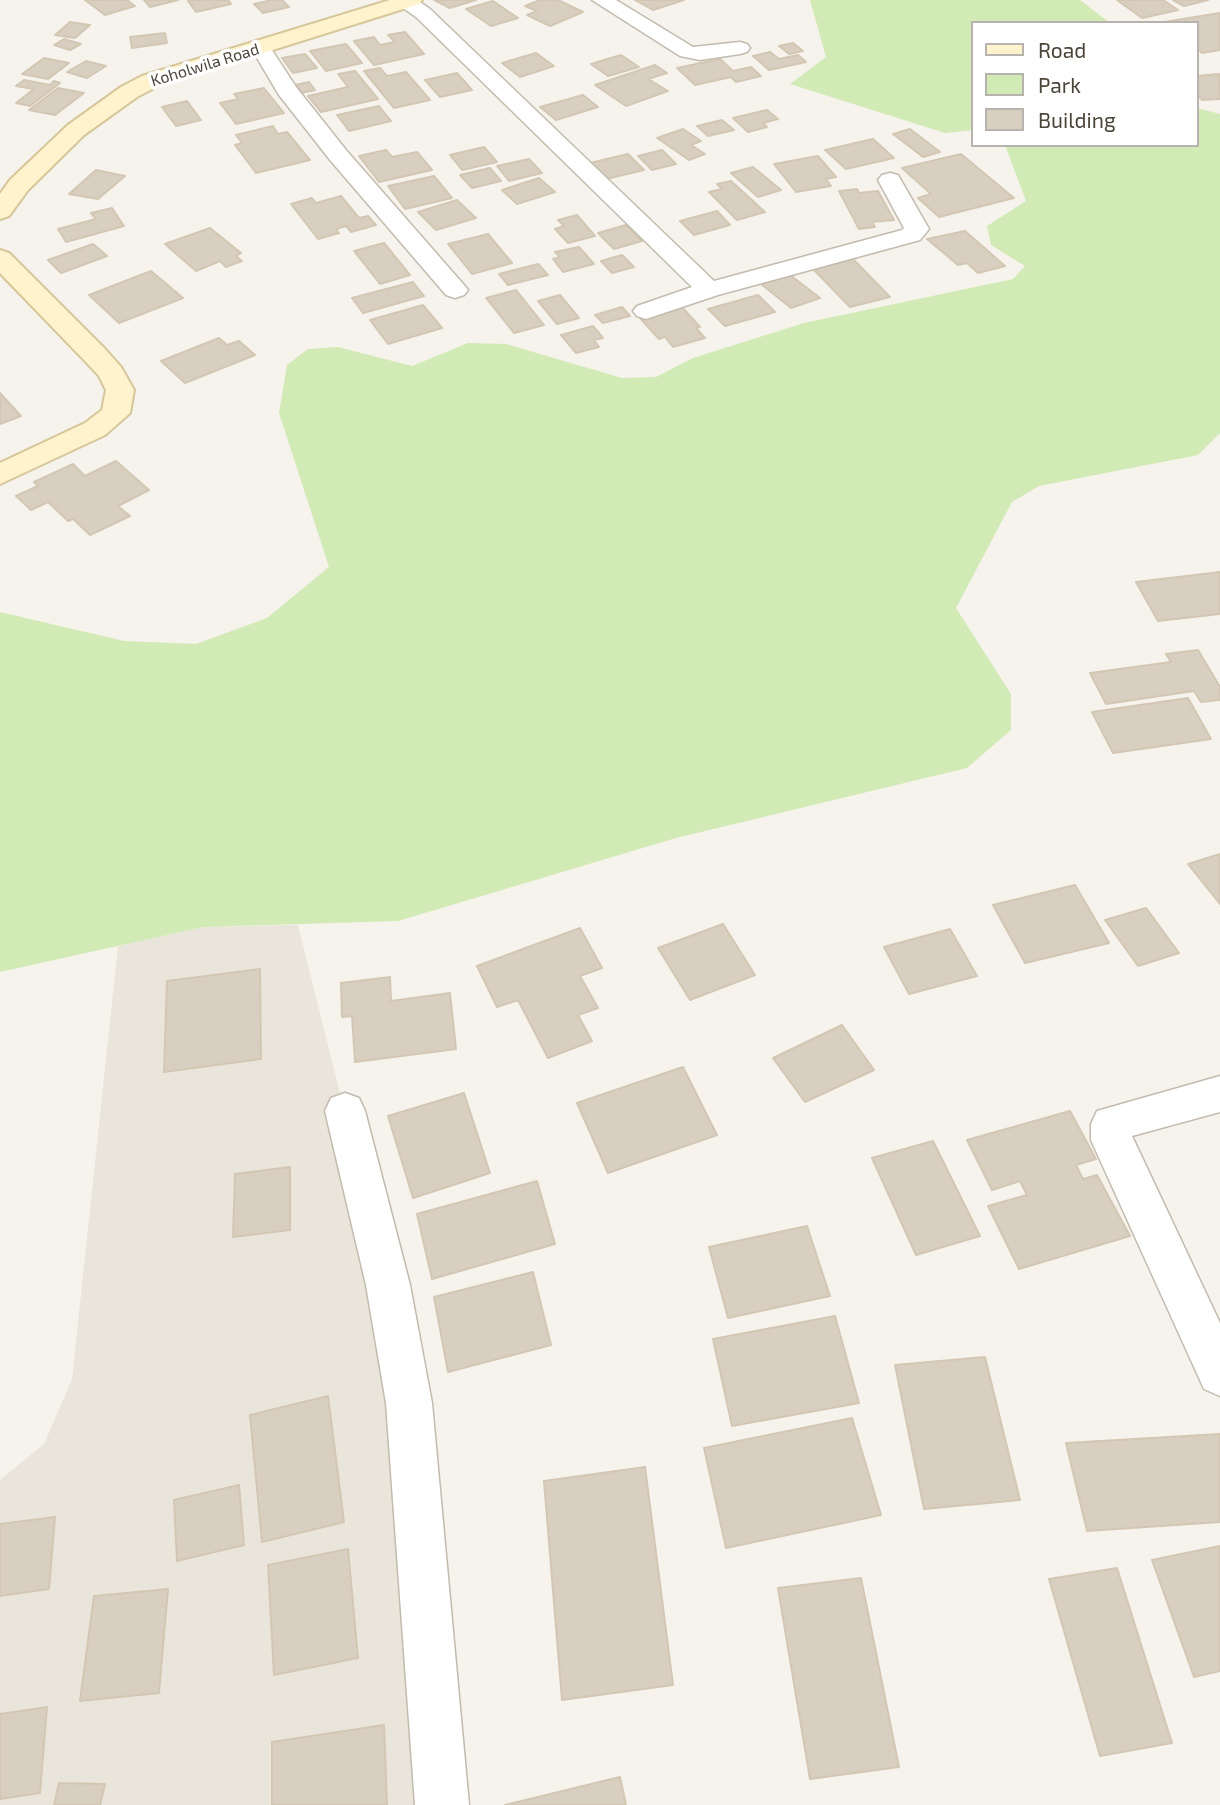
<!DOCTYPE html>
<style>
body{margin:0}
#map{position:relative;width:1220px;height:1805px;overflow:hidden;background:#f6f3ec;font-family:"Exo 2",sans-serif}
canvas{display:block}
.legend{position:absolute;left:971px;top:21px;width:228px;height:126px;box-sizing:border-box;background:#fff;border:2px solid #b7b4b0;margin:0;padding:9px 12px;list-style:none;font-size:21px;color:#4b4439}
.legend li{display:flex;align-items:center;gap:14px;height:35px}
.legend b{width:35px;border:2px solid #b7b4b0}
</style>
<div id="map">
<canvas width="1220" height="1805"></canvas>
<ul class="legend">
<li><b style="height:9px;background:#fff3cd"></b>Road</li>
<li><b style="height:19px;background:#d2eab5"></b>Park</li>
<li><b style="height:19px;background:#d8cfc1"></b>Building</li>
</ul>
</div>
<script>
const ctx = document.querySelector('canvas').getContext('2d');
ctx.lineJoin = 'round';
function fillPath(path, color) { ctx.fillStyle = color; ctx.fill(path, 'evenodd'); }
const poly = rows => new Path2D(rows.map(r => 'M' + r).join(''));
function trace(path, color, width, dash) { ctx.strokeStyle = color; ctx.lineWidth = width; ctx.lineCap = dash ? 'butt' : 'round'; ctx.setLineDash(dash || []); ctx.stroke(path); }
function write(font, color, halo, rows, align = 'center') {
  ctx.font = font + ' "Exo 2",sans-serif'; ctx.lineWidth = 7; ctx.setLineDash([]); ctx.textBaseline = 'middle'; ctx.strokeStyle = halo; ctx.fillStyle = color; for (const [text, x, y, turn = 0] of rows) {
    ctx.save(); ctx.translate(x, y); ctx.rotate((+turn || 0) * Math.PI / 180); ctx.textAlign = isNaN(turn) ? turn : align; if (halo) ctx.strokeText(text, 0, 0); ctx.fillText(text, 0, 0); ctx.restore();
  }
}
const residential = poly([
 [298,925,388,1285,442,1805,0,1805,0,1480,44,1444,72,1379,118,946,204,927]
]);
const green = poly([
 [810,0,1080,0,1110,23,973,23,973,130,945,133,790,84,826,57],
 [1197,108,1220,114,1220,433,1198,455,1039,486,1012,502,956,608,1011,694,1011,730,967,768,676,838,398,921,204,927,0,972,0,612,124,641,196,644,267,618,329,567,279,413,287,365,308,349,338,347,412,366,468,343,506,344,622,378,656,377,693,358,804,323,1013,279,1025,266,991,245,987,226,1026,201,1005,145,1197,145]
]);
const building = poly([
 [85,0,127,0,135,6,105,15,85,0],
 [144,0,178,0,150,7,144,0],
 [194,0,228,0,231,4,196,12,188,1,194,0],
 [272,0,282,0,289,7,263,13,254,4,272,0],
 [434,0,476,0,450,8,434,0],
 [540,0,558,0,583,12,550,26,527,15,537,11,525,6,540,0],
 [635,0,684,0,653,10,635,0],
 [1117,0,1163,0,1178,10,1142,18,1117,0],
 [1173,0,1208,0,1184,6,1173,0],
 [493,1,518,18,491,26,466,9,493,1],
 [1220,13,1220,50,1202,53,1197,49,1197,23,1164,22,1220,13],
 [70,22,90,25,75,38,55,35,70,22],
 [405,32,424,54,374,65,354,41,374,37,380,45,395,42,388,35,405,32],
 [165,33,167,43,132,48,130,37,165,33],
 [64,39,81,44,70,50,54,45,64,39],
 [793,43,803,51,789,54,779,46,793,43],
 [346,44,362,63,326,71,310,51,346,44],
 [770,52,779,59,798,55,806,62,769,70,753,56,770,52],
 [536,53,554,66,520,77,502,63,536,53],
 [305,54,317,68,293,73,282,58,305,54],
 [621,55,639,67,608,76,591,64,621,55],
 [44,58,69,63,48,79,22,74,44,58],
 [720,59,733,71,751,67,761,76,736,82,731,77,695,85,677,68,720,59],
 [86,61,106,66,87,78,67,72,86,61],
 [655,65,667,73,648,79,668,91,626,106,595,85,655,65],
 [380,68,387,76,406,72,430,100,394,108,364,71,380,68],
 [355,71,378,99,321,112,308,96,348,87,338,74,355,71],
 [457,73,472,90,440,97,425,80,457,73],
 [1219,74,1220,99,1202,100,1197,94,1197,76,1219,74],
 [24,80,50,85,54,81,60,83,30,106,16,103,34,89,16,86,24,80],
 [309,82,315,90,301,93,295,85,309,82],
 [58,88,84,93,55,115,29,110,58,88],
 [264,88,284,113,236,124,220,103,238,99,234,94,264,88],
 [583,95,598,107,556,120,540,107,583,95],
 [187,101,201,120,176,126,162,107,187,101],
 [379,106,391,121,349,131,337,115,379,106],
 [767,110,778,119,763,123,767,127,748,132,733,118,767,110],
 [722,120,734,130,708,136,697,126,722,120],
 [273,126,278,134,287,132,310,160,256,173,235,145,242,143,236,135,273,126],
 [683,129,701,141,691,145,705,154,689,160,657,138,683,129],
 [910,129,940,152,923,157,893,134,910,129],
 [873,139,894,158,846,169,825,150,873,139],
 [484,147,497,162,462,170,450,155,484,147],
 [386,150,392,157,417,152,432,170,379,182,359,156,386,150],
 [662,150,676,164,652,170,638,156,662,150],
 [628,154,644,170,602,180,586,164,628,154],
 [961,154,1014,198,939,217,918,198,931,194,902,168,961,154],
 [818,156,836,177,826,179,831,186,796,192,774,164,818,156],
 [529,159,542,173,509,181,497,166,529,159],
 [753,167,781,190,758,197,731,173,753,167],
 [490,168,501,181,472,188,460,175,490,168],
 [96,170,125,176,98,199,69,194,96,170],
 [434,176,452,198,405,209,388,186,434,176],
 [539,178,555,192,517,204,502,190,539,178],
 [731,181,765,212,737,220,709,192,722,189,717,184,731,181],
 [857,189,859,193,878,191,894,220,872,222,875,227,859,229,839,191,857,189],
 [341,196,359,218,368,216,376,225,351,232,346,226,336,229,339,233,318,239,291,204,312,198,316,203,341,196],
 [457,200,476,218,436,230,418,212,457,200],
 [112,208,124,226,66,242,58,229,96,219,91,213,112,208],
 [717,211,730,225,694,235,680,221,717,211],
 [577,215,595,236,568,243,555,229,564,226,558,220,577,215],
 [626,225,642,241,614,249,598,233,626,225],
 [210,228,241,253,236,256,242,261,226,267,220,261,196,271,165,244,210,228],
 [965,231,1005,266,978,273,967,263,958,265,927,239,965,231],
 [488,234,512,263,472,274,448,244,488,234],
 [384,243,410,275,380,284,354,251,384,243],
 [93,244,107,256,61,273,48,260,93,244],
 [579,247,594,264,563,272,553,259,560,257,555,252,579,247],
 [622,255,634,267,612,273,601,261,622,255],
 [853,259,890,297,850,307,813,269,853,259],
 [538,264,548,275,508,285,499,274,538,264],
 [151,271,183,298,119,323,89,295,151,271],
 [789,274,820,298,791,308,761,284,789,274],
 [413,282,424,296,363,313,352,298,413,282],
 [516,290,544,325,514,333,486,298,516,290],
 [560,295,579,318,557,324,538,301,560,295],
 [758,295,775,312,725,326,708,309,758,295],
 [423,305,442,328,388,344,370,320,423,305],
 [622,307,630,316,603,323,595,315,622,307],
 [682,307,700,327,696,328,705,338,673,347,665,337,659,339,640,318,682,307],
 [593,326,603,338,594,340,599,347,576,353,561,335,593,326],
 [219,338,227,345,239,341,255,355,185,383,161,361,219,338],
 [0,393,21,416,0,424,0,393],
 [116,461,149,490,118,506,130,516,90,535,73,519,68,521,48,502,31,510,16,496,38,486,34,482,73,464,85,476,116,461],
 [1220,572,1220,614,1158,621,1136,582,1220,572],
 [1198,650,1220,687,1220,700,1201,702,1194,691,1106,704,1090,673,1171,662,1166,654,1198,650],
 [1188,698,1211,739,1113,753,1092,712,1188,698],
 [1220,854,1220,904,1188,864,1220,854],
 [1075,885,1109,943,1025,963,993,905,1075,885],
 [1146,908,1179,953,1138,966,1105,920,1146,908],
 [723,924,755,975,690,1000,658,948,723,924],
 [580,928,602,968,580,976,598,1008,578,1015,592,1041,548,1058,518,1000,497,1007,477,966,580,928],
 [950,929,977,976,909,994,884,947,950,929],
 [260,969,261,1059,164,1072,167,981,260,969],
 [390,977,391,1001,450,993,456,1049,355,1062,352,1016,342,1017,341,983,390,977],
 [842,1025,874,1070,805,1102,773,1058,842,1025],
 [683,1067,717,1135,608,1173,577,1103,683,1067],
 [464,1093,490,1173,413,1198,388,1116,464,1093],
 [1070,1111,1096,1159,1076,1165,1083,1179,1097,1175,1130,1236,1019,1269,988,1206,1027,1195,1020,1181,992,1190,967,1140,1070,1111],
 [933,1141,980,1236,916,1255,872,1158,933,1141],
 [290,1167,290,1230,233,1237,235,1174,290,1167],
 [537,1181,555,1244,432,1279,417,1214,537,1181],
 [807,1226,830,1296,728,1318,709,1247,807,1226],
 [533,1272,551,1345,448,1372,434,1297,533,1272],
 [835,1316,859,1403,732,1426,713,1339,835,1316],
 [985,1357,1020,1500,924,1509,895,1365,985,1357],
 [328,1396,344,1522,262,1542,250,1415,328,1396],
 [852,1418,881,1515,726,1548,704,1448,852,1418],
 [1220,1434,1220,1522,1087,1531,1066,1443,1220,1434],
 [645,1467,673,1685,562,1700,544,1481,645,1467],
 [239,1485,244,1545,177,1561,174,1500,239,1485],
 [55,1517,49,1589,0,1596,0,1524,55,1517],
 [1220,1546,1220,1671,1194,1677,1152,1560,1220,1546],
 [348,1549,358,1658,274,1675,268,1565,348,1549],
 [1117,1568,1172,1743,1100,1756,1049,1579,1117,1568],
 [861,1578,899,1767,810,1779,778,1588,861,1578],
 [168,1589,159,1693,80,1701,94,1596,168,1589],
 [47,1707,40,1793,0,1799,0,1714,47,1707],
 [384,1725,387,1805,272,1805,272,1742,384,1725],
 [620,1777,626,1805,505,1805,620,1777],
 [59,1783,105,1784,100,1805,54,1805,59,1783]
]);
const street = poly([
 [398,0,417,0,430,9,714,281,902,230,904,228,878,180,882,175,890,173,898,175,929,229,920,240,718,295,646,319,637,316,633,311,637,306,692,287,416,17,400,6,398,0],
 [592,0,616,0,693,47,740,42,747,44,750,48,747,52,740,54,700,60,680,56,592,0],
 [261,42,268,44,296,87,346,150,464,285,468,290,464,295,455,298,446,295,330,160,279,95,251,48,254,44,261,42],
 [1220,1076,1220,1112,1132,1136,1220,1323,1220,1396,1204,1389,1091,1140,1091,1124,1097,1111,1220,1076],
 [345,1093,359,1098,365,1111,410,1285,432,1403,469,1805,415,1805,386,1403,366,1285,325,1111,331,1098,345,1093]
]);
const secondary = poly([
 [390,0,422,0,419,4,158,86,137,97,84,135,28,190,9,216,0,219,0,194,10,180,68,125,121,87,142,76,390,0],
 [0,250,9,253,104,348,121,367,134,390,130,413,105,435,0,484,0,463,85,423,102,410,106,390,99,376,84,360,0,273,0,250]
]);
const farStreetnames = [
 ["Koholwila Road",205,65,-17]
];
fillPath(residential, '#eae5da');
fillPath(green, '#d2eab5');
fillPath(building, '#d8cfc1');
trace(building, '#d3c7b4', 2);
trace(street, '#c2bbae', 3);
trace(secondary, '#d6c79b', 4);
fillPath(street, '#fff');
fillPath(secondary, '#fff3cd');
write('16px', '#4b4439', '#fff', farStreetnames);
</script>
